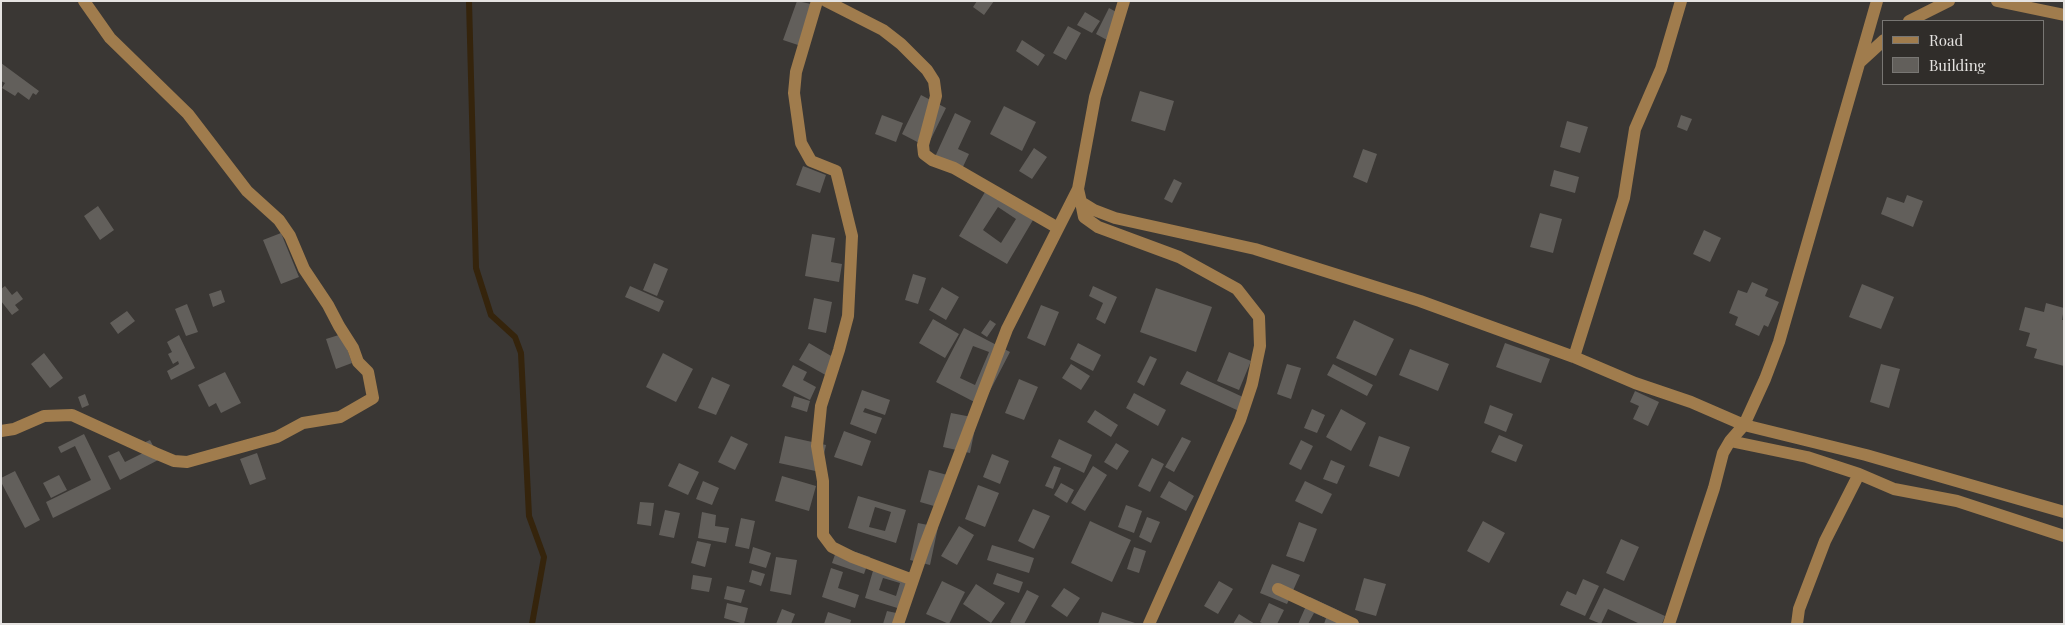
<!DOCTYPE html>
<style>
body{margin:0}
#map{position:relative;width:2065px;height:625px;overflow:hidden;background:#3a3734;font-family:"Playfair Display",serif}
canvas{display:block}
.frame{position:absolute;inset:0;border:2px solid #e5e3e1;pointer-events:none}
.legend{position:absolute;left:1882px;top:20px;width:162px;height:65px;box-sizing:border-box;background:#302d2a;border:1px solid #787673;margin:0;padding:6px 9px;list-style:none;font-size:15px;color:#e5e3e1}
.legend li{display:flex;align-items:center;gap:10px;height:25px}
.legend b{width:25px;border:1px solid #787673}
</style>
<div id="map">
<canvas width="2065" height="625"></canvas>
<div class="frame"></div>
<ul class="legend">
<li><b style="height:6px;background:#a07c4d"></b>Road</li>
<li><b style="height:14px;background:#625f5b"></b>Building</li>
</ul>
</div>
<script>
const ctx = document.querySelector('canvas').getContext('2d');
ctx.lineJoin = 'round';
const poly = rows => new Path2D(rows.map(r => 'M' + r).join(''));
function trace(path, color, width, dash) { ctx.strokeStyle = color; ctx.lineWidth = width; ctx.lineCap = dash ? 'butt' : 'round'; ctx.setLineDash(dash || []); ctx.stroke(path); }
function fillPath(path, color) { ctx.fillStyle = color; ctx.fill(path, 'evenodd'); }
const stream = poly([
 [469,1,476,268,491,315,515,337,521,353,529,516,544,557,532,624]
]);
const building = poly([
 [797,1,816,5,801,46,783,40],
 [977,1,994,1,984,15,973,7],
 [1109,8,1120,14,1107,40,1096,34],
 [1085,12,1100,21,1092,33,1077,25],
 [1068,26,1081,33,1066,60,1053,53],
 [1022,40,1045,55,1038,66,1016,51],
 [1,63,39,91,36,95,33,93,29,100,18,92,15,96,2,88,5,83,1,81],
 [1140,91,1174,101,1165,131,1131,121],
 [921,95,946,108,927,147,902,134],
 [1004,106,1036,122,1022,151,990,134],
 [955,113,971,121,958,149,969,154,961,171,934,159],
 [882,115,903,123,896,142,875,134],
 [1681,115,1692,119,1687,131,1677,127],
 [1567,121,1588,127,1580,153,1560,147],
 [1034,148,1047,157,1032,179,1019,171],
 [1363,149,1377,154,1367,183,1353,177],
 [803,166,826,175,820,193,796,185],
 [1554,170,1579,177,1575,193,1550,186],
 [1174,179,1182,183,1172,203,1164,199],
 [988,187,1036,215,1007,264,959,236],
 [998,207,1016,219,1001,243,983,230],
 [1907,195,1923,201,1913,227,1881,214,1887,197,1904,203],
 [98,206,114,230,100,240,84,216],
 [1540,213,1562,219,1553,253,1530,247],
 [1704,230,1721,238,1710,262,1693,254],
 [281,233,299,277,281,284,263,240],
 [812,234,835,238,831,262,842,264,839,282,805,276],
 [654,263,668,269,657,296,643,290],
 [913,274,926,278,918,304,905,300],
 [1752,282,1768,289,1765,296,1779,302,1768,327,1764,325,1759,336,1735,325,1738,317,1729,313,1738,290,1747,293],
 [1862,284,1894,297,1881,329,1849,317],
 [5,286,12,295,17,291,23,299,15,305,19,310,12,315,1,301,1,289],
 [630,286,664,301,659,312,625,297],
 [1093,286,1117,297,1105,324,1096,319,1103,303,1089,296],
 [942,287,959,297,946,320,929,310],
 [1156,288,1212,307,1196,352,1140,332],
 [221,290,225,302,213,307,209,294],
 [814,298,832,302,826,333,808,329],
 [2046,303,2064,308,2062,320,2064,320,2064,366,2034,358,2037,349,2026,346,2030,333,2019,330,2025,307,2044,312],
 [187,304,198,332,186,336,175,309],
 [1041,305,1059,312,1045,346,1027,338],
 [127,311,135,321,118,334,110,323],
 [933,319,959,334,945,358,919,343],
 [990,320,996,324,987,337,981,333],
 [1354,320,1394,339,1376,376,1336,358],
 [964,328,1010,352,982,406,936,382],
 [973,346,989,352,975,385,960,378],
 [342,334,352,363,336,369,326,339],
 [179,335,195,368,171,380,167,371,179,364,178,361,173,364,168,354,172,352,167,342],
 [809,343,838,360,829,377,799,360],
 [1078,343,1101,355,1093,371,1070,359],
 [1505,343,1550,359,1541,383,1496,367],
 [1410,349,1449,364,1438,391,1399,375],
 [1229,352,1251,361,1239,390,1217,381],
 [44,353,63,378,50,388,31,364],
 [663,353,693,369,676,402,646,387],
 [1150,356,1157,359,1144,386,1137,382],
 [1071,364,1090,376,1081,390,1062,378],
 [1287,364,1301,368,1291,399,1277,394],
 [1333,364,1373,385,1367,396,1327,375],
 [1881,364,1900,369,1889,408,1870,402],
 [793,365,807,372,803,380,816,387,810,400,782,386],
 [1187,371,1245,398,1239,411,1180,384],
 [225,372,241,403,221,413,216,403,209,407,198,385],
 [712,377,730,385,716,415,698,408],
 [1019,379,1038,387,1024,420,1005,413],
 [862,390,890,400,885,415,865,408,863,412,882,418,876,434,850,424],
 [1635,391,1659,402,1648,426,1633,419,1639,406,1630,402],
 [1134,393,1166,410,1158,426,1126,408],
 [85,394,89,405,82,408,78,397],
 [794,396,810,401,807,412,791,407],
 [1490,405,1513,414,1506,432,1484,423],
 [1312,409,1325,415,1317,433,1304,428],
 [1341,409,1366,423,1351,451,1326,437],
 [1095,410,1118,425,1111,437,1087,422],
 [951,413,977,418,970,453,943,447],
 [844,431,871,441,862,466,834,457],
 [84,434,111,489,53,518,46,502,91,480,75,446,61,453,58,447],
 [1499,435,1523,445,1516,462,1491,452],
 [731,436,748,444,735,470,718,462],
 [785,436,826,445,820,472,779,463],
 [1379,436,1410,447,1399,477,1369,466],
 [1182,437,1191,441,1174,472,1165,467],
 [1059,439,1092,455,1084,473,1051,457],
 [150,440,160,459,120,480,108,456,119,451,125,462,143,453,139,445],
 [1301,440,1313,446,1301,470,1289,464],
 [1116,443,1129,451,1117,470,1104,462],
 [257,453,266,479,250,485,240,459],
 [992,454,1009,461,1000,484,983,477],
 [1152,458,1164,464,1150,492,1138,486],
 [1331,460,1345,466,1337,484,1323,479],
 [679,463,699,472,688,495,668,486],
 [1054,466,1061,468,1053,489,1045,486],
 [1093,466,1107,475,1085,511,1071,503],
 [929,470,951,476,941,508,920,502],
 [15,471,40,520,25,528,1,482,1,478],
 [59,475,67,490,51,498,43,483],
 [782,476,816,486,809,511,775,501],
 [703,481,719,488,712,505,696,499],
 [1169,481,1194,496,1186,511,1160,497],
 [1305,481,1332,494,1322,514,1295,501],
 [1061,483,1074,490,1067,503,1054,495],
 [978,485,999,493,985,527,965,519],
 [858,496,906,510,896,543,848,528],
 [875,507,891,512,885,531,869,527],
 [640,502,654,503,651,526,637,524],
 [1126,505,1142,511,1134,533,1118,527],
 [1033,509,1050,516,1034,549,1018,541],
 [665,510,680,513,674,538,659,535],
 [702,512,716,515,715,526,729,528,726,543,698,538],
 [1147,517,1160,522,1151,543,1139,537],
 [741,518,755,521,749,549,735,546],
 [1090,521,1131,540,1112,582,1071,563],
 [1483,521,1505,533,1489,563,1467,551],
 [1299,522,1317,529,1304,562,1286,556],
 [918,523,938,527,930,565,910,560],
 [959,526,974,535,957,565,941,556],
 [1621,539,1639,547,1624,581,1606,573],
 [697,541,711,544,705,567,691,563],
 [992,545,1034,558,1029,573,987,560],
 [838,546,870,557,864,574,832,563],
 [753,547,771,553,766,568,749,563],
 [1134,547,1146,551,1139,573,1127,569],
 [776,557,797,560,791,595,770,591],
 [875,564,917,576,907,611,865,598],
 [883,578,900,583,896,596,879,590],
 [1272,564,1300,575,1287,604,1260,593],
 [831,568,843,572,838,588,859,595,855,608,822,597],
 [752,570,765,574,761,586,749,582],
 [997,573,1023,582,1019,593,993,584],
 [693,575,712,578,709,592,691,589],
 [1364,578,1386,584,1376,616,1355,610],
 [1583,579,1599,586,1585,616,1560,605,1567,591,1576,595],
 [942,581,965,592,949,624,926,614],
 [1219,581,1233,589,1218,614,1204,606],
 [976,584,1005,603,991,623,963,604],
 [727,586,745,590,741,603,724,599],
 [1064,588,1080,598,1067,617,1051,606],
 [1604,588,1665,616,1662,624,1640,624,1608,609,1601,624,1589,619],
 [1027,590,1039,596,1024,624,1013,624,1010,622],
 [1310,597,1342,612,1337,624,1324,624,1326,618,1314,613,1308,624,1298,624],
 [727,603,748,608,744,624,724,618],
 [1269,603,1284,610,1277,624,1264,624,1260,622],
 [782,609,795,614,791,624,776,624],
 [887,611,901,614,899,624,883,624],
 [828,612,851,620,850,624,824,624],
 [1102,612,1135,623,1135,624,1098,624],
 [1239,614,1255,624,1233,624]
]);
const minor = poly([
 [817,1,796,72,794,93,801,143,811,161,836,171,852,236,848,316,839,350,821,406,817,446,823,481,823,535,832,547,852,557,913,580],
 [826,1,883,30,901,44,927,70,934,81,936,96,923,145,924,154,932,160,954,168,1058,228],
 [1124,1,1095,97,1078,189,1081,202,1094,210,1115,218,1255,249,1420,301,1574,357,1635,383,1691,402,1744,425,1866,455,2064,512],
 [1997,1,2064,15],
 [1909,21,1949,1],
 [1860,62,1884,40],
 [1081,202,1084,217,1098,227,1179,257,1237,289,1259,317,1260,346,1252,384,1240,420,1149,624],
 [1574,357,1624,198,1635,129,1661,69,1681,1],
 [1,431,14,429,44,416,72,415,155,453,174,461,187,462,277,437,303,423,340,417,373,398,368,372,358,362,353,348,339,326,328,305,304,269,290,236,279,220,247,191,188,114,110,38,84,1],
 [1730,441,1807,457,1859,474,1894,489,1957,501,2064,536],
 [1278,589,1353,624],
 [898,624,925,545,1007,329,1078,189],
 [1669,624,1714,488,1723,453,1730,441,1744,425,1765,379,1779,342,1877,1],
 [1797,624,1799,609,1825,541,1859,474]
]);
trace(stream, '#35240c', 6);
fillPath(building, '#625f5b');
trace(minor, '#a07c4d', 12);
</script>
